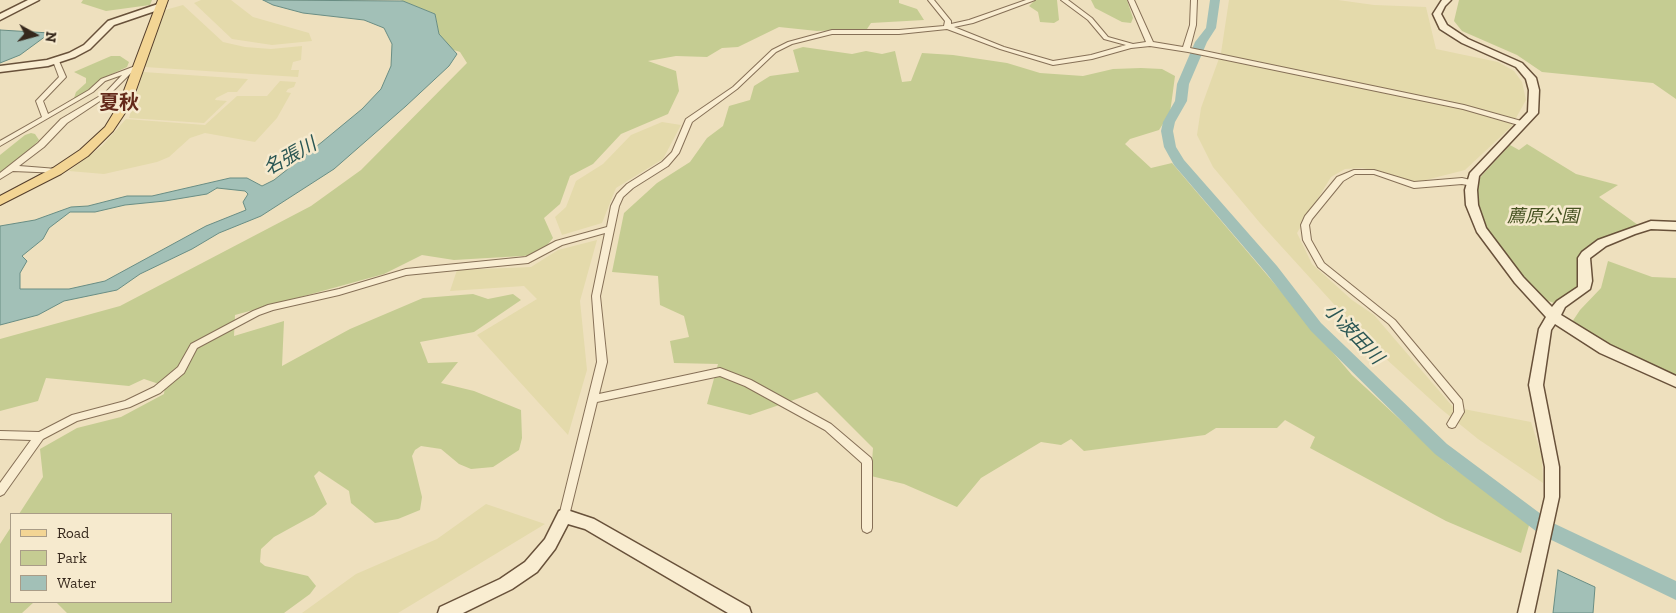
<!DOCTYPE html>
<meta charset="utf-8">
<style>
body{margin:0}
#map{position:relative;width:1676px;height:613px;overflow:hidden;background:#eee0be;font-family:"Zilla Slab",serif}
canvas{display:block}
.legend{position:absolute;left:10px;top:513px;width:162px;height:90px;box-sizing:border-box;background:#f6eace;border:1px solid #a99c87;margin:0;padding:6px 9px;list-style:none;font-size:15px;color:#36281c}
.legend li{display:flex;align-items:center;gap:10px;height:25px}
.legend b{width:25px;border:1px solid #a99c87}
.north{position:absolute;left:10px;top:10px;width:50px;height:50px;-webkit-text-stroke:4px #f6eace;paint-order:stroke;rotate:97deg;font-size:14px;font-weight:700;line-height:20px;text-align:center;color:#36281c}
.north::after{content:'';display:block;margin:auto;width:18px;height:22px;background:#36281c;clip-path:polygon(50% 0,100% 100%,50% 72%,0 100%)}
</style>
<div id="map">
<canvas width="1676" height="613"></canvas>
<ul class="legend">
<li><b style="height:6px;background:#f3d594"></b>Road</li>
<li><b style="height:14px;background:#c5cc92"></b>Park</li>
<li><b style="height:14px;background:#a2c0b7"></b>Water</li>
</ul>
<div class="north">N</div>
</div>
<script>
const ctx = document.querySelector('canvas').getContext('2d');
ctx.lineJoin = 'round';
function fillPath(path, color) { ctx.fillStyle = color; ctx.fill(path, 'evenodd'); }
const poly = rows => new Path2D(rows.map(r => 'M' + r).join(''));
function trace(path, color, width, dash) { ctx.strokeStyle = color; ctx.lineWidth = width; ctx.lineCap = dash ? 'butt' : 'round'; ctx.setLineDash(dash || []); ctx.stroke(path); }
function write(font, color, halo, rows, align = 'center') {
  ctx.font = font + ' "Zilla Slab","Noto Sans JP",serif'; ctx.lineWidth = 5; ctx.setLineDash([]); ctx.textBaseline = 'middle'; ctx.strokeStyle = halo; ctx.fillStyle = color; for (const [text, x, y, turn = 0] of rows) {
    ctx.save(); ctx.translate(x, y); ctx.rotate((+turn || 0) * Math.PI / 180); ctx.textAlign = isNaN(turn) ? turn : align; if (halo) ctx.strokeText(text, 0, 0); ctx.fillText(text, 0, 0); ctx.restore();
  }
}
const farmland = poly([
 [201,0,231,0,253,17,309,33,312,41,272,45,232,39,194,3],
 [1229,0,1338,0,1374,5,1426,7,1436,49,1498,62,1514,71,1522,82,1526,100,1511,127,1465,170,1414,183,1383,172,1362,168,1345,169,1331,177,1297,233,1312,264,1352,300,1374,315,1453,407,1531,422,1542,457,1543,483,1478,439,1441,409,1373,347,1260,223,1213,167,1197,135,1201,108,1221,53],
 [183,5,223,42,245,47,271,49,302,46,301,60,293,62,291,70,299,70,298,77,145,67,165,10],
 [143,72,248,79,237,92,228,92,216,98,215,100,227,101,204,123,129,118],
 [280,81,296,82,294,87,288,89,286,92,291,93,277,118,255,142,205,133,190,138,169,157,157,162,104,174,69,171,102,146,126,119,205,125,237,96,267,96],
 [662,122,681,125,663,159,616,188,602,223,562,235,555,217,566,207,576,181,603,164,631,135],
 [597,240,580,301,587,370,568,435,477,335,537,299,524,286,450,291,457,270,531,267,558,250],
 [486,504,545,524,398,613,302,613,356,574,437,539]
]);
const green = poly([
 [83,0,152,0,150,5,106,11,81,3],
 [400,0,899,0,899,3,917,9,924,20,871,23,867,29,817,31,779,27,738,47,722,48,707,57,676,56,648,61,676,71,679,91,668,114,621,134,593,164,570,176,560,204,544,218,553,238,539,255,454,260,422,255,384,274,235,315,234,336,284,321,282,366,350,329,423,298,473,294,488,299,513,294,521,300,474,332,420,342,428,363,458,362,441,383,474,391,521,410,522,438,519,450,493,467,471,469,459,464,441,449,421,446,415,450,412,456,422,497,420,510,398,519,375,523,351,503,349,491,319,471,314,476,327,504,314,515,274,537,261,549,260,562,265,566,308,576,316,586,310,594,284,613,67,613,56,602,171,602,171,514,19,514,43,477,40,449,77,428,121,417,164,394,165,386,144,379,129,386,46,378,38,401,0,411,0,339,120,306,311,206,361,170,467,63,460,52,451,49,439,34,435,14],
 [1035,0,1057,0,1059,20,1054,23,1040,22,1038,12,1029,6],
 [1091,0,1127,0,1133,18,1131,23,1122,22,1095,8],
 [1459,0,1676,0,1676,99,1653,83,1542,72,1517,55,1462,31,1454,21],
 [803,47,852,54,866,51,882,54,895,51,902,82,911,81,922,53,953,55,1007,63,1040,73,1083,76,1113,69,1141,68,1162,69,1175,76,1170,113,1159,130,1130,139,1125,144,1151,168,1172,163,1352,375,1448,464,1530,522,1521,553,1446,521,1310,448,1315,437,1285,420,1277,428,1216,428,1205,435,1084,451,1071,439,1061,445,1041,442,981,478,957,507,904,484,871,476,873,448,817,392,750,415,707,404,718,364,674,363,670,341,689,337,684,316,660,305,658,276,612,272,624,213,657,183,690,162,707,138,723,126,729,106,750,100,754,86,770,76,799,72,793,50],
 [111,56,120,56,129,62,127,67,101,79,89,91,76,100,74,98,76,92,86,83,86,78,74,72],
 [31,133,35,134,39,140,22,158,0,173,0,155,25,135],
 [1527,144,1576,174,1618,185,1599,197,1638,225,1601,242,1579,256,1581,277,1579,287,1554,303,1543,299,1517,272,1486,227,1476,200,1477,181,1486,171,1510,145,1519,150],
 [1608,261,1652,277,1676,278,1676,376,1622,352,1572,322,1580,310,1601,288],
 [11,527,11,602,34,602,22,613,0,613,0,544]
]);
const water = poly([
 [263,0,403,1,435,14,439,34,457,54,449,66,406,106,334,169,261,216,219,233,192,249,140,274,117,290,64,301,38,315,0,325,0,226,35,220,71,207,88,206,127,196,152,196,230,178,247,178,262,186,274,180,322,142,362,109,381,89,391,66,392,44,384,28,364,20,303,13,273,5,263,0],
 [217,188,245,191,248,194,243,202,246,210,206,226,105,281,69,289,20,289,20,273,27,261,22,256,43,239,49,228,70,212,95,212,125,205,165,201,207,194,217,188],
 [0,30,50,33,20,55,0,63,0,30],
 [1558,570,1595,587,1593,613,1553,613,1558,570]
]);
const river = poly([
 [1210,0,1220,0,1216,28,1207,42,1189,84,1187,101,1175,122,1173,131,1176,147,1184,160,1277,266,1321,323,1447,444,1553,523,1676,581,1676,600,1541,535,1435,454,1311,331,1267,274,1174,165,1164,147,1161,131,1163,122,1175,101,1177,84,1195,42,1206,28,1210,0]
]);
const street = poly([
 [928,0,934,0,951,21,951,24,969,20,1026,0,1035,0,973,23,954,27,1004,47,1053,61,1091,55,1126,45,1104,39,1088,20,1061,0,1068,0,1092,18,1108,37,1133,44,1146,42,1128,0,1134,0,1153,42,1183,47,1190,25,1191,0,1197,0,1196,25,1190,48,1464,105,1525,122,1526,124,1522,126,1463,109,1188,52,1150,46,1131,48,1092,59,1053,65,1000,49,947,29,899,34,832,34,792,44,776,52,737,89,692,122,679,153,668,166,633,188,623,197,619,206,600,296,607,362,599,394,720,368,751,380,831,424,871,458,872,461,872,528,871,531,867,533,863,531,862,528,862,463,825,430,745,386,720,376,597,402,569,516,568,519,564,521,560,519,559,516,597,362,592,296,605,233,562,245,528,263,406,275,339,295,273,310,259,315,197,348,184,373,160,393,130,407,77,421,43,439,4,494,0,496,0,483,31,440,0,439,0,431,39,432,72,415,125,401,154,387,178,367,191,344,253,311,268,305,339,289,406,269,526,257,556,241,607,227,611,206,617,194,627,184,662,162,672,152,686,119,733,87,772,50,788,42,832,30,899,30,944,26,945,21,928,0],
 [56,59,59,61,66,77,43,101,48,114,89,90,101,79,138,65,140,64,143,66,134,70,109,95,67,123,44,147,19,166,57,169,60,169,61,171,60,173,13,171,0,179,0,173,38,143,61,119,105,93,122,75,105,81,93,92,0,146,0,141,42,117,36,101,59,77,53,61,56,59],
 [1354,170,1374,170,1414,182,1462,178,1475,181,1476,183,1472,186,1462,184,1414,188,1374,174,1355,174,1343,181,1312,219,1309,225,1311,240,1324,263,1395,320,1462,400,1464,412,1455,427,1452,428,1449,427,1447,424,1454,412,1454,404,1389,324,1318,267,1303,240,1301,225,1305,216,1337,177,1354,170]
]);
const secondary = poly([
 [28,0,39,0,0,20,0,14,28,0],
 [1442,0,1451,0,1445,6,1441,14,1447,25,1468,39,1522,63,1536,78,1539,90,1538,113,1479,176,1477,190,1478,205,1486,228,1523,277,1552,307,1557,301,1578,287,1578,258,1582,252,1598,240,1651,221,1676,222,1676,230,1651,229,1635,234,1606,246,1590,258,1592,281,1590,289,1565,307,1561,315,1610,345,1676,376,1676,387,1600,353,1555,324,1551,330,1543,385,1559,467,1559,497,1534,613,1518,613,1545,497,1545,467,1529,385,1539,329,1546,317,1515,283,1477,232,1466,205,1465,190,1470,173,1528,112,1529,90,1526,79,1516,67,1462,43,1440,29,1433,14,1442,0],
 [161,3,165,6,164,8,114,25,90,49,75,57,48,66,0,72,0,66,47,60,69,53,84,45,108,21,161,3],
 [564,509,594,519,749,607,751,613,728,613,585,529,568,524,555,549,537,572,512,589,463,613,438,613,440,607,500,579,525,562,545,539,559,511,564,509]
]);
const primary = poly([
 [158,0,168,0,131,104,113,131,88,156,61,174,0,205,0,196,53,168,80,150,105,127,119,104,158,0]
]);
const parkNames = [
 ["薦原公園",1543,217]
];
const waterNames = [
 ["名張川",290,157,-29],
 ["小波田川",1353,334,46]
];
const quarterNames = [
 ["夏秋",119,103]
];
fillPath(farmland, '#e4daab');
fillPath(green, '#c5cc92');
fillPath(water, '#a2c0b7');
trace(water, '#698d84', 1);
fillPath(river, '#a2c0b7');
trace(street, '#867057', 2);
trace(secondary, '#68513a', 3);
trace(primary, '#543e2b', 2);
fillPath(street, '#f9edd1');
fillPath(secondary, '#f9edd1');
fillPath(primary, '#f3d594');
write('italic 18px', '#465222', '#f6eace', parkNames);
write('italic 19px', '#2a5653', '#f6eace', waterNames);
write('bold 20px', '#63291a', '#f6eace', quarterNames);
</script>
